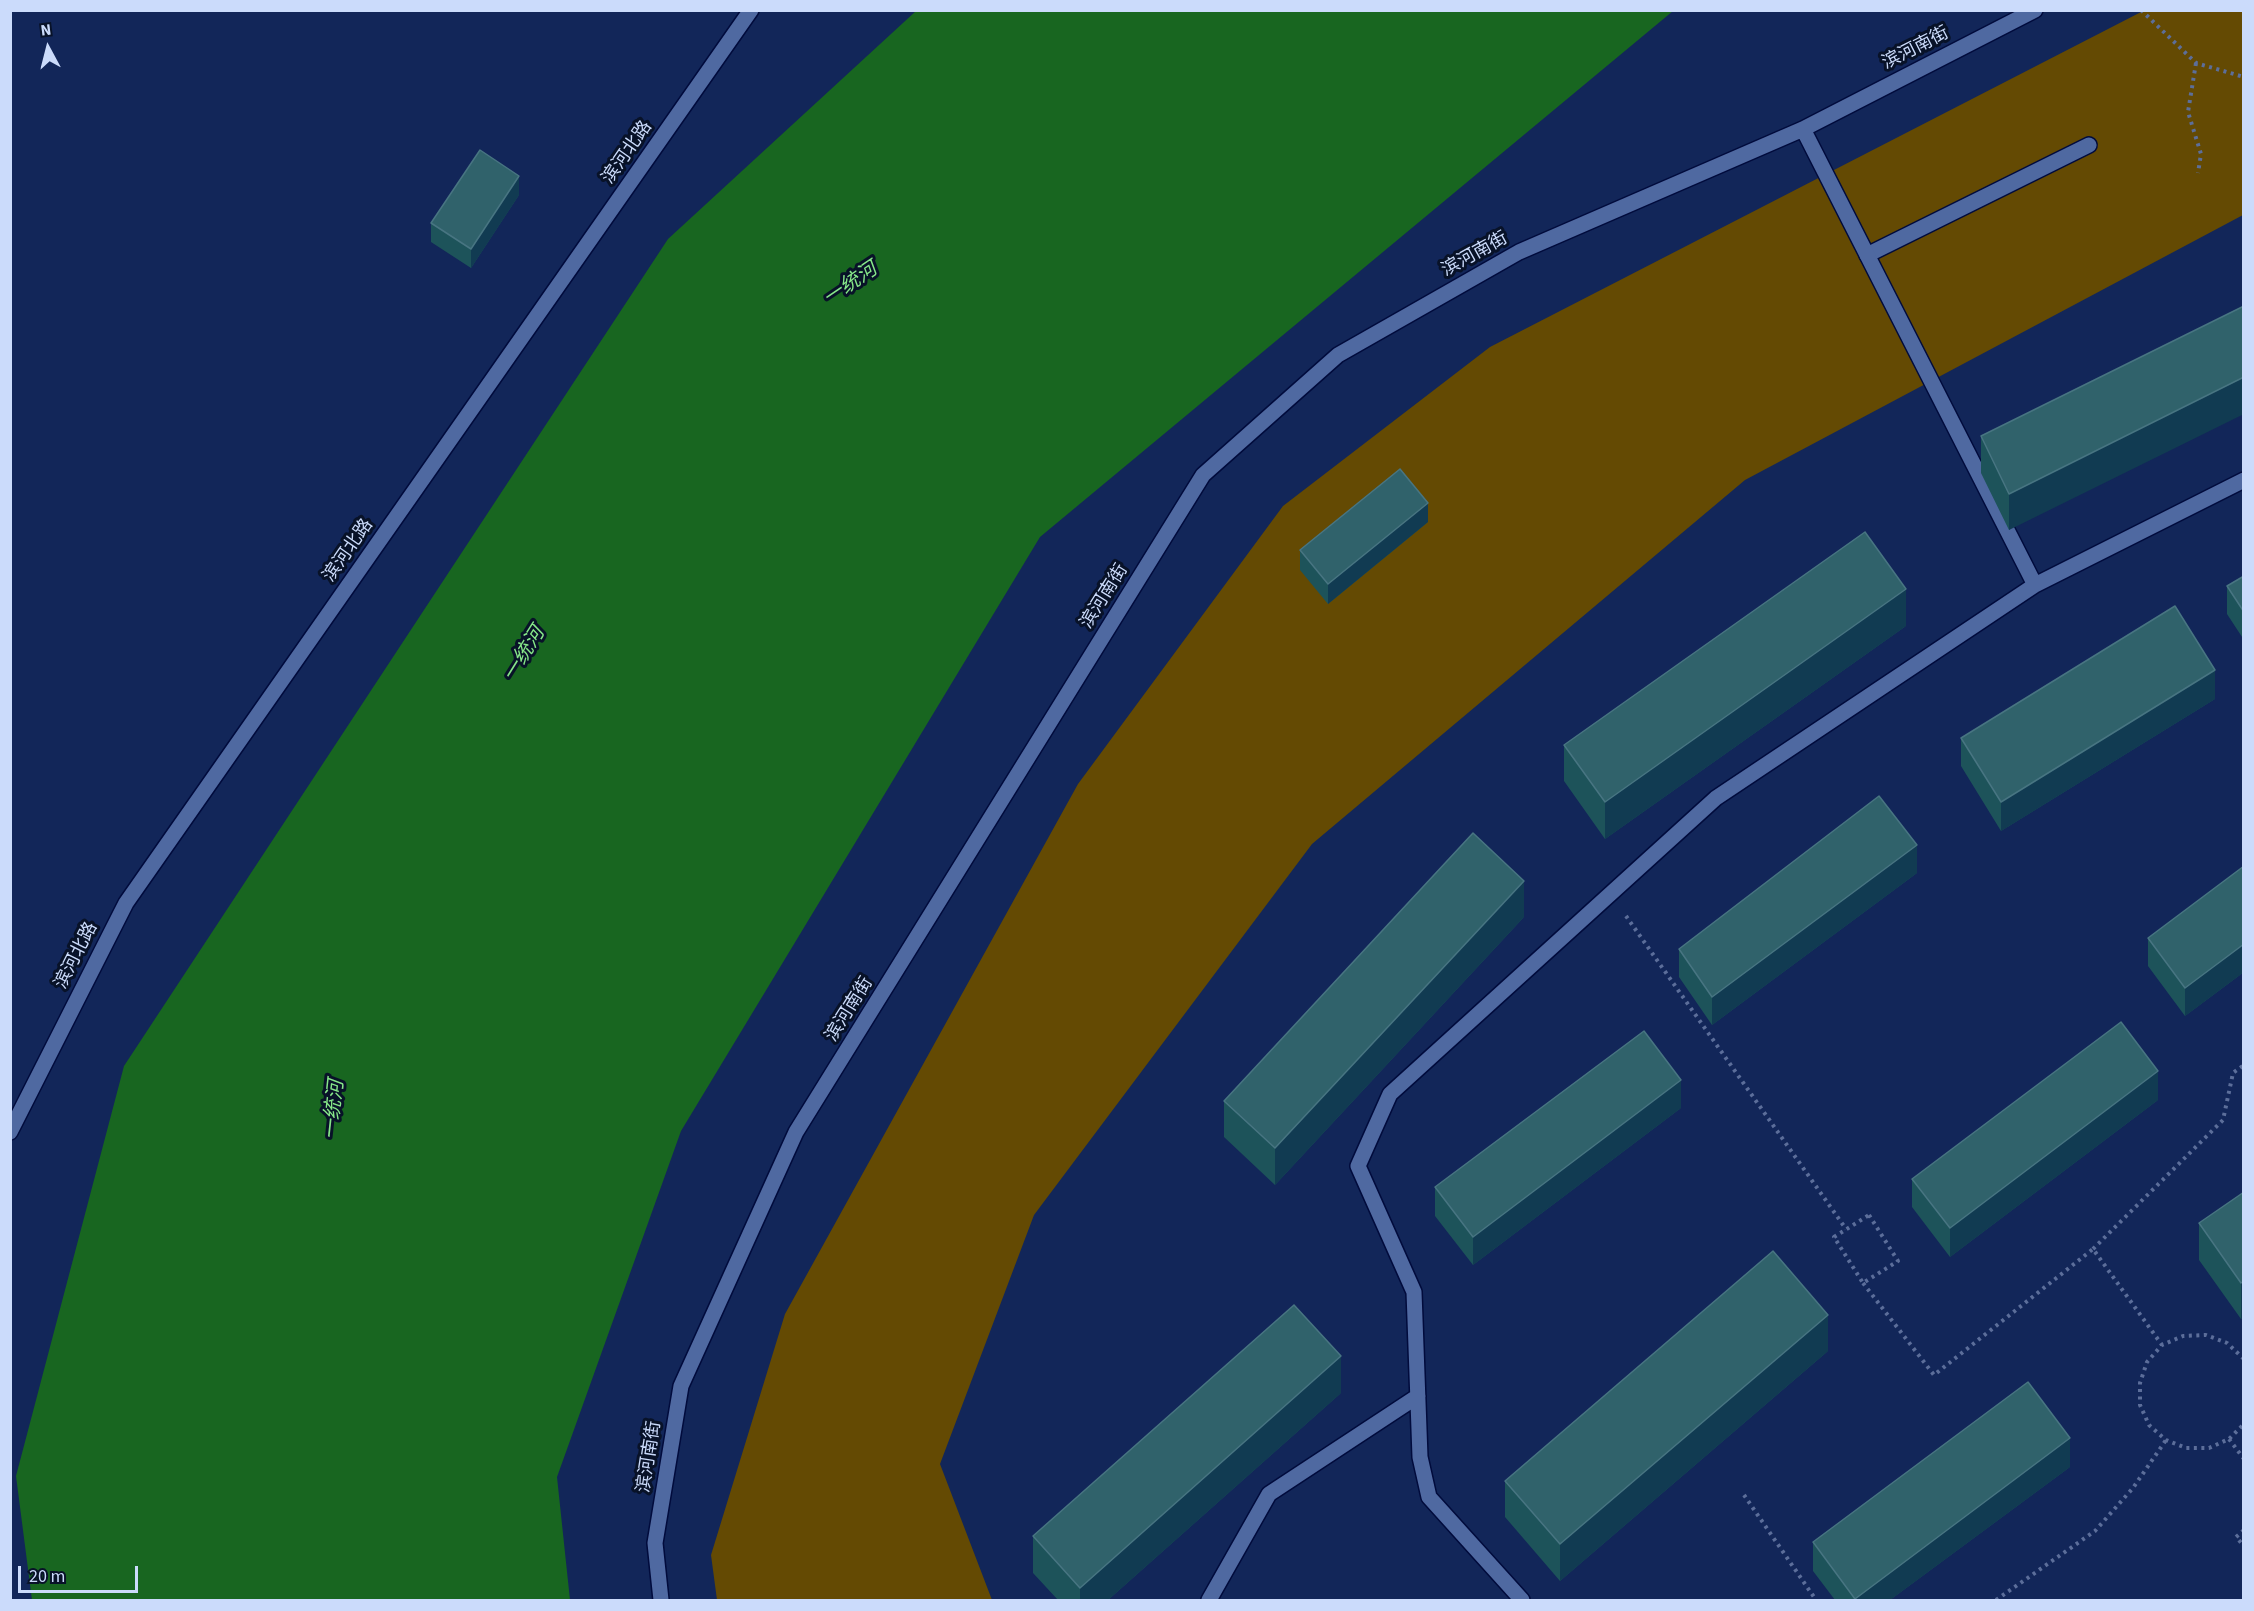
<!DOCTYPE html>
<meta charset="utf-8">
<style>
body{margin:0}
#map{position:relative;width:2254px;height:1611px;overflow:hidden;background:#122659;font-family:"Source Sans 3",sans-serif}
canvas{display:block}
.frame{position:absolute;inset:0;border:12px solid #cbdbfb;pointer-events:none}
.north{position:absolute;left:18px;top:18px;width:60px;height:60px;-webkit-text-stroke:4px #081228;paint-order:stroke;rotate:353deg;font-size:16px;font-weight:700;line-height:24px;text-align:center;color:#cbdbfb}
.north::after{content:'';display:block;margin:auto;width:21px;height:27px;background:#cbdbfb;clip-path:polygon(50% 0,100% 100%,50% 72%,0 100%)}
.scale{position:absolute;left:18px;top:1566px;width:120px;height:27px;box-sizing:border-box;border:3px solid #cbdbfb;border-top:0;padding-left:8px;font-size:18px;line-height:21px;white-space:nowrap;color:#cbdbfb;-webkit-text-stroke:4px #081228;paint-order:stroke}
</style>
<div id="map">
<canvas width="2254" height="1611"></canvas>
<div class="frame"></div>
<div class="north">N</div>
<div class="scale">20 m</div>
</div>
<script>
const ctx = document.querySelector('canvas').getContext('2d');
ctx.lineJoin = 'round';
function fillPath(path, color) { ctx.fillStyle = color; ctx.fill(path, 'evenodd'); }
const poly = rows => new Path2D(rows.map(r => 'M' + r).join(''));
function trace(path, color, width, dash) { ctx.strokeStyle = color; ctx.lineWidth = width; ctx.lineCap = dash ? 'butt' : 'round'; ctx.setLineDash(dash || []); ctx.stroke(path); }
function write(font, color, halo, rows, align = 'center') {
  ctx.font = font + ' "Source Sans 3","Noto Sans SC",sans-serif'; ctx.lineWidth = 6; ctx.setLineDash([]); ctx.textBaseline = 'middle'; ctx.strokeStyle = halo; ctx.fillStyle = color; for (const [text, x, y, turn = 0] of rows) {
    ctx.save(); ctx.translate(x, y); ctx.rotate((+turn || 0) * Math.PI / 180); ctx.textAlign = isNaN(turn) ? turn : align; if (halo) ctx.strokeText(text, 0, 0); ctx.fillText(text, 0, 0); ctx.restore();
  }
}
const green = poly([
 [2143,11,2243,11,2243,215,1745,480,1312,844,1034,1215,940,1464,992,1600,717,1600,711,1555,785,1314,1078,784,1283,506,1490,347]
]);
const water = poly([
 [916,11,1673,11,1040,537,681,1131,557,1477,570,1600,32,1600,16,1476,124,1066,668,239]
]);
const path = poly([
 [2141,10,2196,63,2244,77],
 [2196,63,2188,112,2201,154,2198,173],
 [1626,916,1846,1229],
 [1869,1215,1898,1261,1863,1283,1834,1237,1869,1215],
 [2093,1249,2223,1120,2233,1073,2244,1065],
 [1863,1283,1934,1375,2093,1249,2162,1345],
 [2244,1359,2227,1343,2206,1335,2183,1336,2162,1345,2147,1362,2140,1383,2140,1405,2149,1425,2166,1440,2186,1448,2209,1448,2229,1439,2244,1424],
 [2229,1439,2244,1459],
 [1744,1495,1816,1600],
 [2244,1530,2236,1537,2244,1546],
 [1996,1600,2095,1531,2133,1488,2166,1440]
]);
const lane = poly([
 [1867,255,2089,145]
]);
const street = poly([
 [1803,129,2035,585],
 [10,1132,126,903,751,10],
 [661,1600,655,1543,681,1386,796,1132,1203,475,1338,355,1519,252,1803,129,2035,10],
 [1209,1600,1269,1494,1418,1396],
 [1522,1600,1429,1497,1420,1457,1414,1292,1358,1166,1390,1094,1716,798,2035,585,2244,480]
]);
const wall = poly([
 [519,195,471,268,431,242,431,223],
 [2244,306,2009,530,1981,473,1981,436],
 [1428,522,1328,604,1300,570,1300,550],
 [2244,576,2244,640,2227,614,2227,586],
 [1906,626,1605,839,1564,781,1564,745],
 [2215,699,2001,831,1961,766,1961,738],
 [2244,866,2244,972,2185,1016,2148,966,2148,938],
 [1917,873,1712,1025,1679,977,1679,949],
 [1524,917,1275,1185,1224,1137,1224,1101],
 [2158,1100,1950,1257,1912,1207,1912,1179],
 [1681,1108,1473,1265,1435,1216,1435,1187],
 [2244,1192,2244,1318,2241,1319,2199,1260,2199,1223],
 [1828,1351,1560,1581,1505,1517,1505,1481],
 [1341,1393,1108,1600,1058,1600,1033,1573,1033,1536],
 [2070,1467,1890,1600,1835,1600,1813,1571,1813,1542]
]);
const shadedWall = poly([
 [519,176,519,195,471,268,471,249],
 [2244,377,2244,414,2009,530,2009,494],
 [1428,503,1428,522,1328,604,1328,584],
 [1906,589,1906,626,1605,839,1605,802],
 [2215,670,2215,699,2001,831,2001,802],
 [1917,845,1917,873,1712,1025,1712,997],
 [1524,881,1524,917,1275,1185,1275,1148],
 [2244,944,2244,972,2185,1016,2185,988],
 [2158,1071,2158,1100,1950,1257,1950,1228],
 [1681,1080,1681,1108,1473,1265,1473,1237],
 [2244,1281,2244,1318,2241,1319,2241,1283],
 [1828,1315,1828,1351,1560,1581,1560,1544],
 [1341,1356,1341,1393,1108,1600,1080,1600,1080,1588],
 [2070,1438,2070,1467,1890,1600,1855,1600,1855,1599]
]);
const building = poly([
 [480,150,519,176,471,249,431,223,480,150],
 [2244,306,2244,377,2009,494,1981,436,2244,306],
 [1400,469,1428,503,1328,584,1300,550,1400,469],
 [1865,532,1906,589,1605,802,1564,745,1865,532],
 [2244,576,2244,612,2227,586,2244,576],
 [2175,606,2215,670,2001,802,1961,738,2175,606],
 [1879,796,1917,845,1712,997,1679,949,1879,796],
 [1473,833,1524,881,1275,1148,1224,1101,1473,833],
 [2244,866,2244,944,2185,988,2148,938,2244,866],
 [2121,1022,2158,1071,1950,1228,1912,1179,2121,1022],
 [1644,1031,1681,1080,1473,1237,1435,1187,1644,1031],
 [2244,1192,2244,1281,2241,1283,2199,1223,2244,1192],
 [1773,1251,1828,1315,1560,1544,1505,1481,1773,1251],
 [1294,1305,1341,1356,1080,1588,1033,1536,1294,1305],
 [2028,1382,2070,1438,1855,1599,1813,1542,2028,1382]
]);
const streetNames = [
 ["滨河南街",1916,49,-27],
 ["滨河北路",628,153,-55],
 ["滨河南街",1475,255,-29],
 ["滨河北路",349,551,-55],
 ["滨河南街",1105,597,-58],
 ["滨河北路",77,956,-63],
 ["滨河南街",850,1010,-58],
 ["滨河南街",650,1457,-81]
];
const waterNames = [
 ["一统河",851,285,-34],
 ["一统河",525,655,-58],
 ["一统河",335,1110,-84]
];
fillPath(green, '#644a03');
fillPath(water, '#186620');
trace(lane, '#010b3c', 18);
trace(street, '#010b3c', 18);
trace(path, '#5c6e9a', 4, [3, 4.5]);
trace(lane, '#4f69a1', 15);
trace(street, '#4f69a1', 15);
fillPath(wall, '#1d535a');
fillPath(shadedWall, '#113b52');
fillPath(building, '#30626b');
trace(building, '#487582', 1.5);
write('18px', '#cbdbfb', '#081228', streetNames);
write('italic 20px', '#87e889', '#081228', waterNames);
</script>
